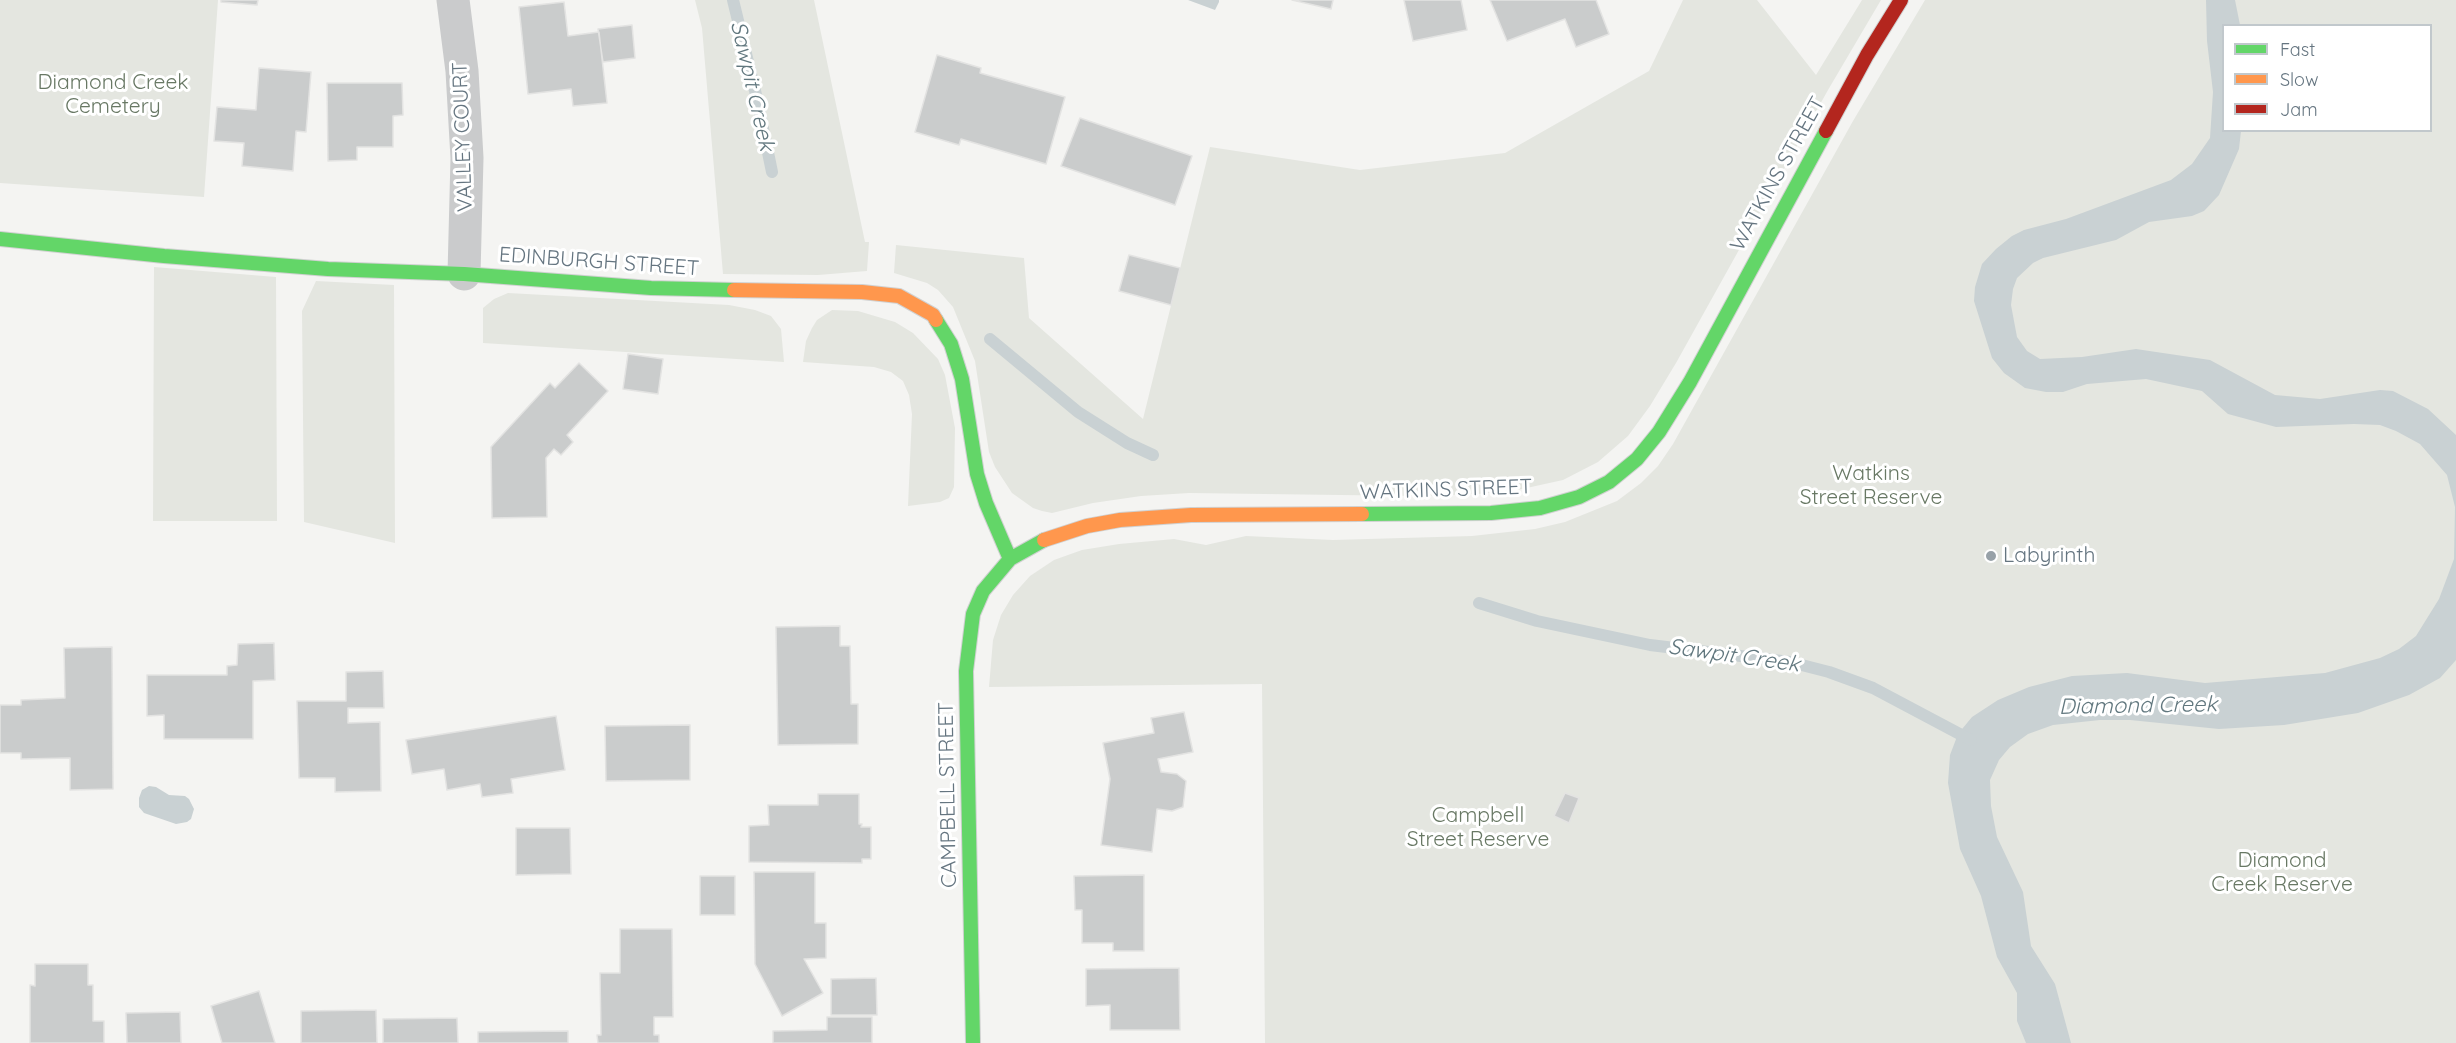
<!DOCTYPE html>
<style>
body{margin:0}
#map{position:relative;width:2456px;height:1043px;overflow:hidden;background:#f4f4f2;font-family:Quicksand,sans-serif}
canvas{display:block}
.legend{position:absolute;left:2222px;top:24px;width:210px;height:108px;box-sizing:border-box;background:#fff;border:2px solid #c1c8cc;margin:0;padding:8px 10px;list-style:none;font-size:18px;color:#657580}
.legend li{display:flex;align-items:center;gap:12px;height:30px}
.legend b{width:30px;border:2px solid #c1c8cc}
</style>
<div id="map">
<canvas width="2456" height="1043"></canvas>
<ul class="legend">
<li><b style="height:8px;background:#63d668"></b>Fast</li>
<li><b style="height:8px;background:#ff974d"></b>Slow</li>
<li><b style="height:8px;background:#b3261e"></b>Jam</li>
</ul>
</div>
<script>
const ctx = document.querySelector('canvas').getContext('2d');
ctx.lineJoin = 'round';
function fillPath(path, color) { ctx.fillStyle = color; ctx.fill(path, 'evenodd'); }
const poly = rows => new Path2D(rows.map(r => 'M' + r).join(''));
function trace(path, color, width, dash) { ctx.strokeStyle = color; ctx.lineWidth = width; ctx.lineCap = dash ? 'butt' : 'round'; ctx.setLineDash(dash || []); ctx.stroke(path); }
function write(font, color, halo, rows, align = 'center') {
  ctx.font = font + ' Quicksand,sans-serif'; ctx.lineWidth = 6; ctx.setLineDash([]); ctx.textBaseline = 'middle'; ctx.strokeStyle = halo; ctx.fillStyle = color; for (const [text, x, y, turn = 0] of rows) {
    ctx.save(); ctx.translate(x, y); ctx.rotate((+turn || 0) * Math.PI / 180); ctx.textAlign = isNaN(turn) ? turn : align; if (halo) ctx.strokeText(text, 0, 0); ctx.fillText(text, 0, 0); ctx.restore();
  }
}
const green = poly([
 [0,0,218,0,204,197,0,183],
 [695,0,814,0,865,242,869,242,867,271,818,275,723,274,702,28],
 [1683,0,1757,0,1816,75,1862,0,1881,0,1828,90,1676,363,1650,406,1628,436,1598,462,1563,480,1522,489,1478,494,1416,496,1189,493,1141,496,1093,503,1052,513,1042,511,1033,508,1012,493,995,467,989,452,975,361,953,307,938,290,927,283,894,273,896,245,1024,258,1029,318,1143,419,1210,147,1360,170,1505,153,1649,71],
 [1925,0,2456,0,2456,1043,1265,1043,1262,684,989,687,993,640,1001,615,1013,595,1030,576,1054,560,1082,550,1119,544,1174,539,1206,545,1246,536,1333,540,1472,536,1535,529,1565,522,1617,501,1641,483,1658,466,1673,444,1853,121],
 [2224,26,2430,26,2430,130,2224,130],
 [154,267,276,277,277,521,153,521],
 [316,281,394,285,395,543,304,522,302,311],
 [508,293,729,305,755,310,771,316,781,329,784,362,483,343,483,308,494,299],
 [832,310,858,311,895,322,913,333,938,359,945,375,955,428,954,487,949,498,940,502,908,506,912,414,909,395,903,381,891,372,874,367,803,362,806,341,812,328,817,320]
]);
const water = poly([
 [1188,0,1219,0,1219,2,1215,10],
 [2206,0,2235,0,2240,25,2224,26,2224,130,2241,131,2239,149,2219,195,2204,211,2192,216,2149,222,2116,240,2043,258,2033,263,2017,278,2013,289,2011,305,2017,337,2027,351,2040,359,2082,357,2136,349,2210,360,2275,395,2320,399,2380,390,2393,391,2428,409,2456,435,2456,660,2440,678,2409,695,2358,713,2284,725,2219,729,2130,720,2100,720,2053,725,2028,734,2010,747,1999,760,1990,780,1991,806,1997,837,2023,892,2031,946,2055,984,2071,1043,2026,1043,2017,1021,2017,993,1997,957,1981,896,1960,849,1948,783,1950,755,1958,734,1972,717,1998,700,2029,687,2072,676,2127,673,2205,683,2325,673,2380,658,2399,649,2416,636,2439,599,2454,559,2455,507,2447,475,2420,444,2396,431,2380,425,2354,424,2276,427,2228,414,2202,391,2146,379,2087,384,2063,392,2046,392,2025,388,2004,373,1992,358,1974,301,1975,287,1982,264,1996,249,2012,236,2024,230,2066,219,2171,180,2192,164,2210,138,2213,92,2207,41],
 [149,786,156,787,169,795,185,796,189,799,194,809,191,819,187,822,176,824,144,813,139,807,139,798,142,790]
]);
const stream = poly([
 [733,0,757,99,772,172],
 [990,339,1078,412,1127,443,1153,455],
 [1479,603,1537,621,1650,645,1790,662,1829,672,1873,688,1971,740]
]);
const building = poly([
 [221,0,258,0,257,5,221,2,221,0],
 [1292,0,1333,0,1331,9,1292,0],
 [1404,0,1461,0,1467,30,1413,41,1404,0],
 [1490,0,1596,0,1609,34,1576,47,1565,19,1507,41,1490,0],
 [564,2,568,36,599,32,607,103,573,106,571,89,528,94,519,7,564,2],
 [632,25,635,58,603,62,598,29,632,25],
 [937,55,981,68,980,73,1065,97,1046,164,961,139,959,145,915,132,937,55],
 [259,68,311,72,306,132,296,131,293,171,242,166,244,143,214,141,217,107,256,110,259,68],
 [327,83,402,83,403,115,393,116,393,147,357,147,357,160,328,161,327,83],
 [1080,118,1192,156,1175,205,1061,166,1080,118],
 [1129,255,1180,268,1171,305,1119,291,1129,255],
 [628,354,663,359,658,394,623,389,628,354],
 [579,363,608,391,567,435,573,442,561,455,554,449,546,458,547,517,492,518,491,447,550,383,555,388,579,363],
 [840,626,840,646,850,646,851,704,858,704,858,744,778,745,776,627,840,626],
 [274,643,275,680,253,681,253,739,164,739,164,715,147,716,147,675,227,675,227,666,237,665,238,644,274,643],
 [112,647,113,789,70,790,70,758,21,759,21,753,0,753,0,705,21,705,21,700,65,698,64,648,112,647],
 [383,671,384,708,348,708,348,723,380,722,381,791,335,792,335,778,299,778,297,701,346,701,346,672,383,671],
 [1184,712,1193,752,1158,759,1161,772,1177,774,1186,781,1183,807,1172,811,1157,809,1152,852,1101,845,1110,779,1103,743,1154,733,1151,718,1184,712],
 [556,716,565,770,511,779,513,793,482,797,480,784,447,790,444,769,412,774,406,740,556,716],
 [690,725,690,780,606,781,605,726,690,725],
 [1565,793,1579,798,1569,823,1554,816,1565,793],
 [818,794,859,794,859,824,862,824,861,827,871,827,871,859,862,859,862,863,749,862,749,826,769,825,768,805,818,805,818,794],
 [516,828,570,828,571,874,516,875,516,828],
 [754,872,815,872,815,923,826,923,826,958,804,959,823,993,782,1016,755,964,754,872],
 [1144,875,1144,951,1113,951,1113,943,1082,943,1082,910,1075,910,1074,876,1144,875],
 [700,876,735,876,735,915,700,915,700,876],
 [620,929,672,929,673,1017,654,1017,654,1035,659,1035,659,1043,598,1043,597,1035,601,1035,600,973,620,973,620,929],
 [35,964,88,964,88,985,93,985,93,1021,104,1021,104,1043,30,1043,30,985,35,986,35,964],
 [1179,968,1180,1030,1110,1030,1110,1005,1086,1006,1086,969,1179,968],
 [876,978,877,1015,831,1015,831,979,876,978],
 [259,991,275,1043,222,1043,211,1006,259,991],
 [376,1010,377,1043,301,1043,301,1011,376,1010],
 [180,1012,181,1043,127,1043,126,1013,180,1012],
 [827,1017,872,1017,872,1043,773,1043,773,1031,827,1030,827,1017],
 [457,1018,458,1043,383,1043,383,1019,457,1018],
 [568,1031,568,1043,478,1043,478,1032,568,1031]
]);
const street = poly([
 [453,0,462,71,467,158,464,274]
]);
const fast = poly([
 [0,239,164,256,328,269,464,274,651,288,734,290],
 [936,320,951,344,962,379,977,474,986,503,1010,559],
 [1362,514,1491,513,1540,508,1579,497,1609,482,1637,459,1659,432,1690,382,1826,131],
 [973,1043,966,671,973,614,983,591,1010,559,1044,540]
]);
const slow = poly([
 [734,290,862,292,899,296,933,315,936,320],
 [1044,540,1087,526,1120,520,1191,515,1362,514]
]);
const jam = poly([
 [1826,131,1867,55,1901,0]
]);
const markers = [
 [1991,556,6,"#97a1a8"]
];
const parkNames = [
 ["Diamond Creek",113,83],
 ["Cemetery",113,107],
 ["Watkins",1871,474],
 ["Street Reserve",1871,498],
 ["Campbell",1478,816],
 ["Street Reserve",1478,840],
 ["Diamond",2282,861],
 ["Creek Reserve",2282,885]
];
const streetNames = [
 ["VALLEY COURT",463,137,-92],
 ["WATKINS STREET",1778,174,-61],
 ["EDINBURGH STREET",599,262,4],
 ["WATKINS STREET",1446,490,-2],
 ["CAMPBELL STREET",948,795,-91]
];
const poiNames = [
 ["Labyrinth",2003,556]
];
const waterNames = [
 ["Sawpit Creek",752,86,77],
 ["Sawpit Creek",1734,656,8],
 ["Diamond Creek",2138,706,-1]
];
fillPath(green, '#e4e6e0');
fillPath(water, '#c9d1d3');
trace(stream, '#c9d1d3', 12);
fillPath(building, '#cacccc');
trace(building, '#e3e3e2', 1.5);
trace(fast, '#d0d1d1', 16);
trace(slow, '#d0d1d1', 16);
trace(jam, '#d0d1d1', 16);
trace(street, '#cacbcc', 33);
trace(fast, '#63d668', 14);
trace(slow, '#ff974d', 14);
trace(jam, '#b3261e', 14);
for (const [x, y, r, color] of markers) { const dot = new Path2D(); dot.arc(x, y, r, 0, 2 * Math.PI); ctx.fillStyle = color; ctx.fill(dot); trace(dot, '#fff', 2); }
write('21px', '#687864', '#fff', parkNames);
write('21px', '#657580', '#fff', streetNames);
write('21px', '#657580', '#fff', poiNames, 'left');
write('italic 22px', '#61777e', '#fff', waterNames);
</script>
